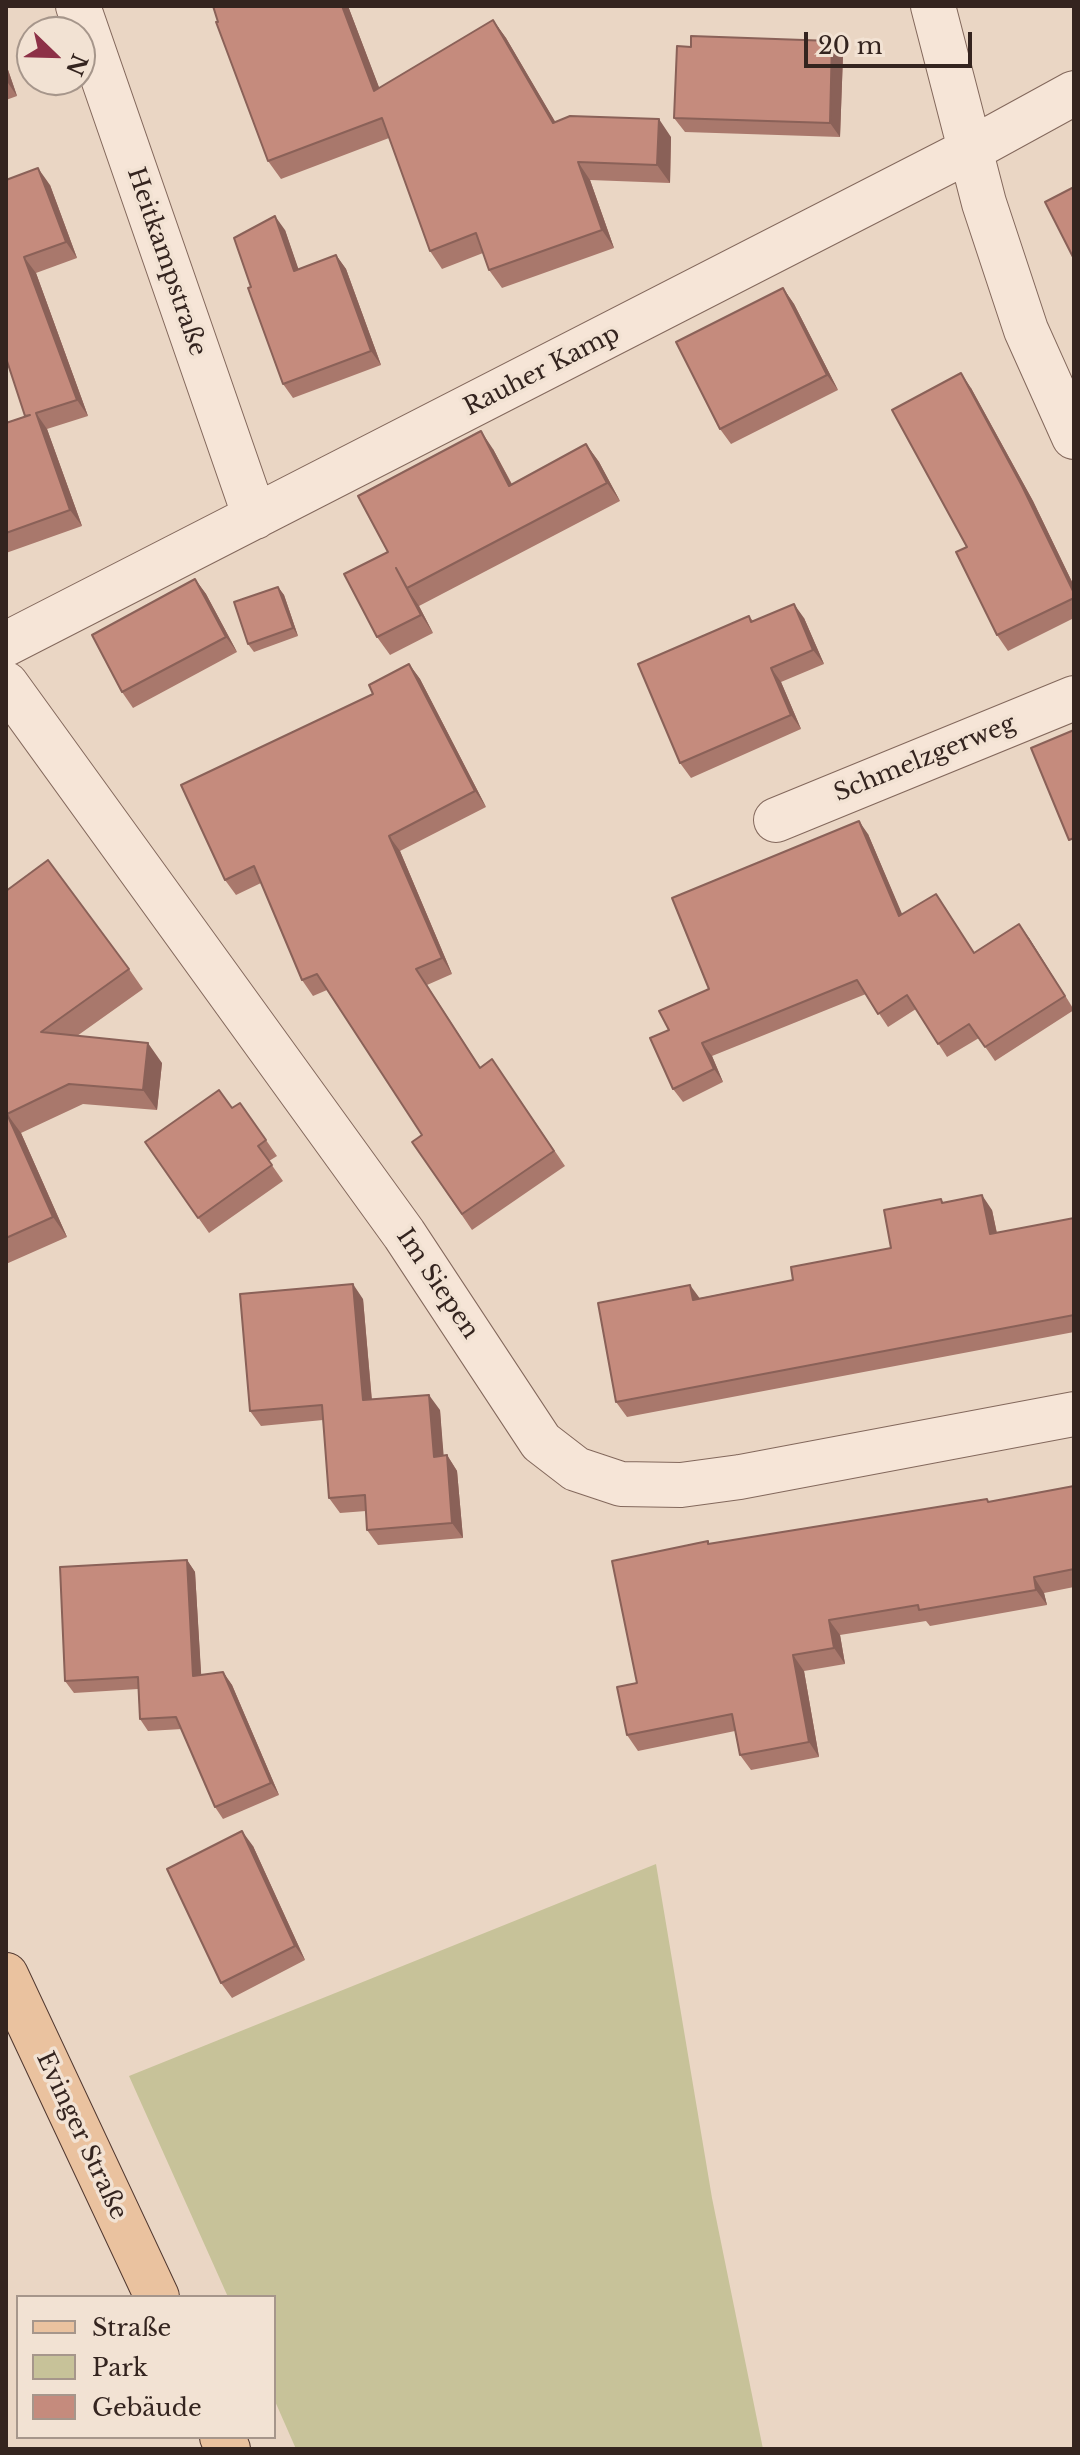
<!DOCTYPE html>
<meta charset="utf-8">
<style>
body{margin:0}
#map{position:relative;width:1080px;height:2455px;overflow:hidden;background:#ead6c4;font-family:"Libre Baskerville",serif}
canvas{display:block}
.frame{position:absolute;inset:0;border:8px solid #34241f;pointer-events:none}
.legend{position:absolute;left:16px;top:2295px;width:260px;height:144px;box-sizing:border-box;background:#f2e2d3;border:2px solid #a6968b;margin:0;padding:10px 14px;list-style:none;font-size:24px;color:#34241f}
.legend li{display:flex;align-items:center;gap:16px;height:40px}
.legend b{width:40px;border:2px solid #a6968b}
.north{position:absolute;left:16px;top:16px;width:80px;height:80px;box-sizing:border-box;background:#f2e2d3;border:2px solid #a6968b;border-radius:50%;rotate:113deg;font-size:22px;font-weight:700;line-height:32px;text-align:center;color:#34241f}
.north::after{content:'';display:block;margin:auto;width:28px;height:36px;background:#8d3147;clip-path:polygon(50% 0,100% 100%,50% 72%,0 100%)}
.scale{position:absolute;left:804px;top:32px;width:168px;height:36px;box-sizing:border-box;border:4px solid #34241f;border-top:0;padding-left:10px;font-size:24px;line-height:28px;white-space:nowrap;color:#34241f;-webkit-text-stroke:6px #f2e2d3;paint-order:stroke}
</style>
<div id="map">
<canvas width="1080" height="2455"></canvas>
<div class="frame"></div>
<ul class="legend">
<li><b style="height:10px;background:#eac29f"></b>Straße</li>
<li><b style="height:22px;background:#c7c299"></b>Park</li>
<li><b style="height:22px;background:#c58b7d"></b>Gebäude</li>
</ul>
<div class="north">N</div>
<div class="scale">20 m</div>
</div>
<script>
const ctx = document.querySelector('canvas').getContext('2d');
ctx.lineJoin = 'round';
function fillPath(path, color) { ctx.fillStyle = color; ctx.fill(path, 'evenodd'); }
const poly = rows => new Path2D(rows.map(r => 'M' + r).join(''));
function trace(path, color, width, dash) { ctx.strokeStyle = color; ctx.lineWidth = width; ctx.lineCap = dash ? 'butt' : 'round'; ctx.setLineDash(dash || []); ctx.stroke(path); }
function write(font, color, halo, rows, align = 'center') {
  ctx.font = font + ' "Libre Baskerville",serif'; ctx.lineWidth = 7; ctx.setLineDash([]); ctx.textBaseline = 'middle'; ctx.strokeStyle = halo; ctx.fillStyle = color; for (const [text, x, y, turn = 0] of rows) {
    ctx.save(); ctx.translate(x, y); ctx.rotate((+turn || 0) * Math.PI / 180); ctx.textAlign = isNaN(turn) ? turn : align; if (halo) ctx.strokeText(text, 0, 0); ctx.fillText(text, 0, 0); ctx.restore();
  }
}
const green = poly([
 [656,1864,712,2198,763,2449,296,2449,274,2399,274,2297,228,2297,129,2076]
]);
const minor = poly([
 [78,6,255,517],
 [933,6,984,203,1026,330,1074,437],
 [6,644,970,150,1074,93],
 [6,684,404,1234,541,1442,576,1469,621,1484,681,1485,740,1477,1074,1414],
 [776,820,1074,698]
]);
const primary = poly([
 [6,1975,157,2297],
 [222,2437,228,2449]
]);
const wall = poly([
 [348,6,379,88,493,20,506,38,555,122,671,137,670,183,590,180,614,248,502,288,489,270,483,253,442,269,430,251,389,138,281,179,268,161],
 [843,55,840,137,685,132,674,118],
 [6,64,17,96,6,100],
 [6,180,50,185,77,258,36,273,88,416,47,429,82,526,6,553,6,423,25,416],
 [285,230,298,269,336,255,346,269,381,365,293,398,283,384,251,287],
 [783,288,794,304,838,390,731,444,720,429],
 [971,388,1033,501,1074,586,1074,618,1008,651,997,635,967,547],
 [586,444,599,462,620,501,419,606,433,633,390,655,377,637,388,552,493,449,512,484],
 [195,579,206,594,237,652,133,708,122,692],
 [278,587,284,595,298,636,254,652,248,644],
 [749,616,753,621,804,618,824,664,781,682,801,729,691,778,680,763],
 [409,664,420,679,486,807,400,851,452,974,427,985,480,1067,492,1059,565,1166,472,1230,412,1142,422,1135,327,990,313,996,302,980,261,883,236,895,225,880,373,694],
 [868,834,902,915,945,907,974,953,1029,938,1074,1010,995,1061,979,1038,947,1057,916,1009,888,1027,866,994,712,1056,723,1082,683,1102,673,1089,669,1030,709,989],
 [6,891,129,969,143,989,77,1036,162,1063,157,1110,83,1104,21,1133,67,1237,6,1264],
 [232,1108,266,1140,277,1156,269,1161,283,1181,209,1233,145,1142],
 [941,1199,943,1202,992,1210,997,1233,1074,1218,1074,1332,627,1417,616,1402,700,1298,793,1280,891,1248],
 [363,1299,372,1400,440,1410,443,1456,447,1455,457,1471,463,1538,378,1545,367,1530,366,1511,340,1513,329,1498,323,1420,261,1426,250,1411],
 [1074,1486,1074,1587,1044,1593,1047,1605,930,1626,926,1621,840,1635,845,1664,804,1671,819,1757,751,1770,740,1755,735,1731,638,1751,627,1735,637,1683,710,1544,987,1499,989,1502],
 [187,1560,195,1572,201,1675,223,1672,232,1685,279,1795,223,1819,215,1807,182,1729,148,1731,140,1719,138,1689,74,1693,65,1681],
 [253,1846,305,1960,232,1998,221,1983]
]);
const shadedWall = poly([
 [342,6,348,6,387,108,374,91],
 [493,20,506,38,566,140,553,123],
 [832,41,843,55,840,137,830,123],
 [6,64,17,96,6,80],
 [659,119,671,137,670,183,657,165],
 [578,162,590,180,614,248,602,230],
 [38,168,50,185,77,258,66,242],
 [275,216,285,230,304,285,294,271],
 [336,255,346,269,381,365,371,351],
 [24,257,36,273,88,416,77,400],
 [783,288,794,304,838,390,827,375],
 [961,373,971,388,1033,501,1074,586,1074,593],
 [36,413,47,429,82,526,70,510],
 [481,431,493,449,522,504,509,486],
 [586,444,599,462,620,501,607,483],
 [195,579,206,594,237,652,226,637],
 [278,587,284,595,298,636,293,628],
 [407,588,419,606,433,633,421,615],
 [794,604,804,618,824,664,813,650],
 [409,664,420,679,486,807,475,791],
 [771,668,781,682,801,729,791,715],
 [859,821,868,834,909,930,899,916],
 [389,836,400,851,452,974,442,958],
 [1019,924,1029,938,1074,1010,1065,996],
 [148,1043,162,1063,157,1110,143,1090],
 [702,1043,712,1056,723,1082,714,1069],
 [7,1114,21,1133,67,1237,53,1217],
 [982,1195,992,1210,1000,1249,990,1234],
 [353,1284,363,1299,373,1415,363,1400],
 [690,1285,701,1300,693,1300],
 [429,1395,440,1410,445,1472,434,1457],
 [447,1455,457,1471,463,1538,452,1523],
 [187,1560,195,1572,202,1688,193,1676],
 [1034,1577,1044,1593,1047,1605,1036,1590],
 [829,1620,840,1635,845,1664,834,1648],
 [793,1655,804,1671,819,1757,809,1742],
 [223,1672,232,1685,279,1795,271,1783],
 [242,1831,253,1846,305,1960,295,1946]
]);
const building = poly([
 [213,6,342,6,374,91,493,20,553,123,570,116,659,119,657,165,578,162,602,230,489,270,476,233,430,251,382,118,268,161,216,22,218,22,213,6],
 [691,36,832,41,830,123,674,118,677,46,691,47,691,36],
 [38,168,66,242,24,257,77,400,36,413,70,510,6,533,6,423,30,415,25,416,6,358,6,180,38,168],
 [1074,187,1074,259,1045,202,1074,187],
 [275,216,294,271,336,255,371,351,283,384,248,288,251,287,234,238,275,216],
 [783,288,827,375,720,429,676,342,783,288],
 [961,373,1022,486,1074,593,1074,598,997,635,956,552,967,547,892,410,961,373],
 [481,431,509,486,586,444,607,483,407,588,396,568,421,615,377,637,344,574,388,552,358,496,481,431],
 [195,579,226,637,122,692,92,635,195,579],
 [278,587,293,628,248,644,234,602,278,587],
 [794,604,813,650,771,668,791,715,680,763,638,664,749,616,751,622,794,604],
 [409,664,475,791,389,836,442,958,416,969,480,1068,492,1059,554,1151,462,1214,412,1142,422,1135,317,974,302,980,254,866,225,880,181,785,373,694,369,685,409,664],
 [1074,730,1074,838,1069,840,1031,748,1074,730],
 [859,821,899,916,936,894,974,953,1019,924,1065,996,985,1047,969,1024,938,1044,907,995,878,1014,857,980,702,1043,714,1069,673,1089,650,1038,669,1030,659,1011,709,989,672,898,859,821],
 [48,860,129,969,41,1032,148,1043,143,1090,69,1084,7,1114,53,1217,6,1238,6,891,48,860],
 [219,1090,232,1108,240,1103,266,1140,258,1146,272,1165,198,1218,145,1142,219,1090],
 [982,1195,990,1234,1074,1218,1074,1315,616,1402,598,1303,690,1285,693,1300,793,1280,791,1267,891,1248,884,1210,941,1199,942,1203,982,1195],
 [353,1284,363,1400,429,1395,434,1457,447,1455,452,1523,367,1530,365,1495,329,1498,322,1405,250,1411,240,1294,353,1284],
 [1074,1486,1074,1569,1034,1577,1036,1590,919,1610,918,1605,829,1620,834,1648,793,1655,809,1742,740,1755,732,1714,627,1735,617,1687,637,1683,612,1561,708,1541,708,1544,987,1499,988,1502,1074,1486],
 [187,1560,193,1676,223,1672,271,1783,215,1807,176,1717,140,1719,138,1677,65,1681,60,1567,187,1560],
 [242,1831,295,1946,221,1983,167,1869,242,1831]
]);
const streetNames = [
 ["Heitkampstraße",166,262,71],
 ["Rauher Kamp",542,371,-27],
 ["Schmelzgerweg",925,759,-22],
 ["Im Siepen",437,1284,56],
 ["Evinger Straße",81,2136,65]
];
fillPath(green, '#c7c299');
trace(minor, '#83685c', 46);
trace(primary, '#513830', 46);
trace(minor, '#f6e5d7', 44);
trace(primary, '#eac29f', 44);
fillPath(wall, '#a9786c');
fillPath(shadedWall, '#8a6158');
fillPath(building, '#c58b7d');
trace(building, '#8a6158', 2);
write('24px', '#34241f', '#f2e2d3', streetNames);
</script>
